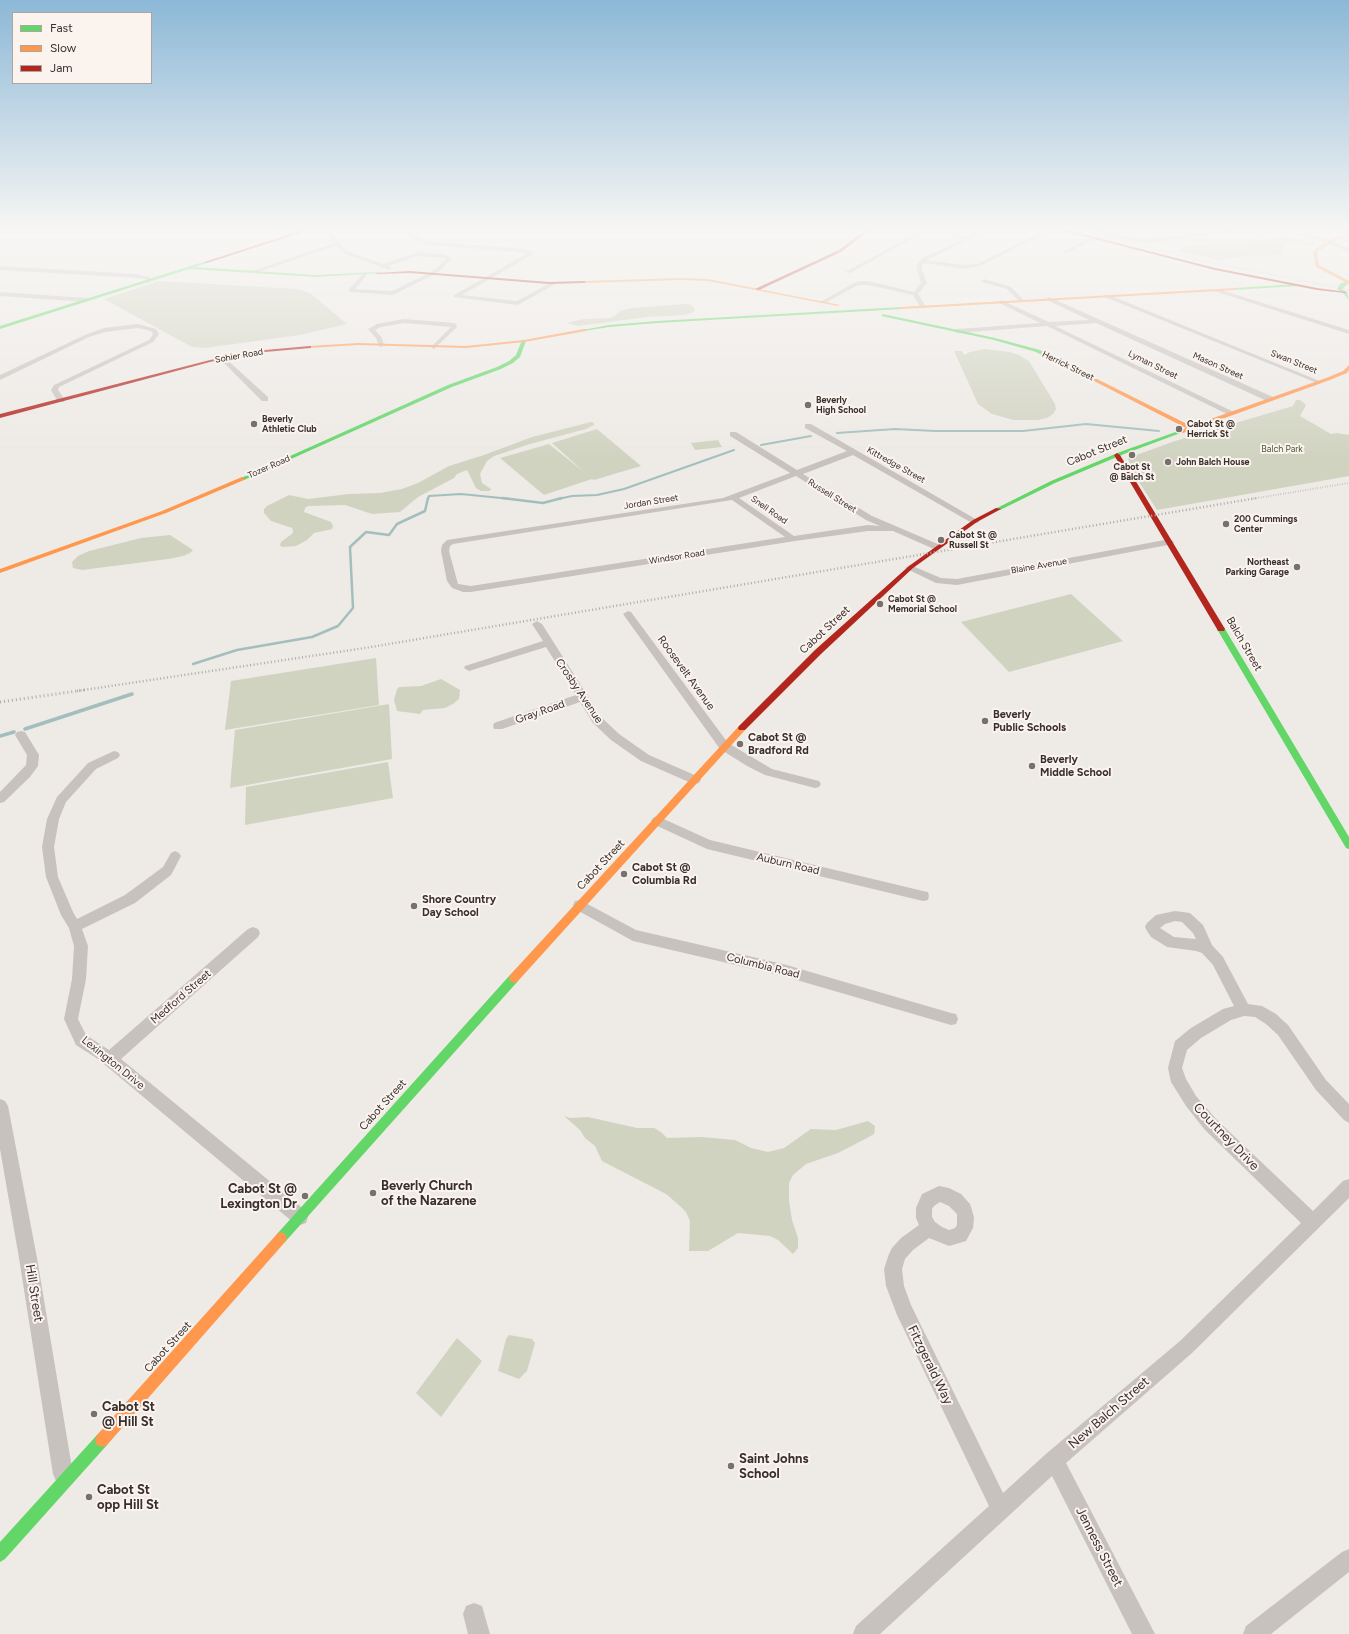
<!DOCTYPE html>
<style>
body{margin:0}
#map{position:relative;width:1349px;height:1634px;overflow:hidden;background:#eeeae6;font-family:Figtree,sans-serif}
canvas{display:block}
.legend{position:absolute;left:12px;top:12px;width:140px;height:72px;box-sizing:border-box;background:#faf3ee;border:1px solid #ada5a0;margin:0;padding:5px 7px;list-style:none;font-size:12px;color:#392f2c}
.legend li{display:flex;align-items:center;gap:8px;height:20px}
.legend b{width:20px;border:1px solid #ada5a0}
</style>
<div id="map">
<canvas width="1349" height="1634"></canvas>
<ul class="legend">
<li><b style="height:5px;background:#63d668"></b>Fast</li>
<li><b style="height:5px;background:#ff974d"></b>Slow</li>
<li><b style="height:5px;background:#b3261e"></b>Jam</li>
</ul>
</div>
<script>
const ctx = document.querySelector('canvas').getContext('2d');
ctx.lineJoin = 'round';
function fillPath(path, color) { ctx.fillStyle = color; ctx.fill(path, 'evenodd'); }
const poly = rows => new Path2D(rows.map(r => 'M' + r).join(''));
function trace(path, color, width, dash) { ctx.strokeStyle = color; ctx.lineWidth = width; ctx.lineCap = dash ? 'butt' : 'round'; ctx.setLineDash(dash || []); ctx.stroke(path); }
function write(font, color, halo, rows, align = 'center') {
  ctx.font = font + ' Figtree,sans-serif'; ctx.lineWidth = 4; ctx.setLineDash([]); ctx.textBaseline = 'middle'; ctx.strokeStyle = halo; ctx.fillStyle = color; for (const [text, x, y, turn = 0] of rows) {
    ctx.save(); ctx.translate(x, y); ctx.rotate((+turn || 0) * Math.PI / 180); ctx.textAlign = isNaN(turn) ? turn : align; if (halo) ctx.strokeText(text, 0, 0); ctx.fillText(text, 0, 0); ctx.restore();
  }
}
const green = poly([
 [1289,237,1315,244,1311,246,1291,241,1284,246,1282,255,1248,256,1218,260,1177,251,1188,246],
 [159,281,298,289,310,293,347,324,300,335,205,348,192,347,104,299],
 [686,304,691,305,695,309,694,312,685,315,647,317,578,326,567,323,583,319,610,318,616,315,620,311,631,308],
 [984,349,1010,352,1019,355,1029,361,1055,404,1056,409,1053,414,1047,418,1038,420,1014,420,992,414,978,404,954,351,962,351,964,355,970,352],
 [1296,400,1300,400,1306,405,1300,416,1331,434,1336,433,1349,435,1349,476,1157,510,1132,471,1128,458,1175,441,1293,406],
 [591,422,594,423,594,425,586,429,530,444,494,456,487,461,480,474,482,483,491,489,490,491,481,491,476,488,467,470,457,474,454,478,418,497,400,512,372,514,345,505,308,506,305,508,304,512,331,522,333,526,332,529,328,530,314,533,307,540,296,546,282,547,280,545,281,542,293,533,293,530,292,528,271,521,264,513,264,509,267,506,289,495,308,499,349,494,380,493,402,489,418,483,449,466,484,455,532,437],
 [597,429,641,466,594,480,592,479,544,495,500,458,549,444,584,472,552,443],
 [718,440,722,447,695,450,691,443],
 [170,535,193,550,190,553,183,556,168,559,82,570,73,568,72,562,78,556,89,551,141,538],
 [1071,594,1123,641,1009,672,961,622],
 [376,658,379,705,225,730,231,681],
 [441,679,460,690,459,699,453,704,445,708,423,710,420,714,397,711,394,700,397,689,399,687,421,686],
 [389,704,392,759,230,788,235,730],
 [388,762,393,798,245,825,246,787],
 [564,1116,570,1118,588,1117,637,1128,654,1128,661,1132,667,1138,701,1137,735,1140,751,1148,768,1152,784,1148,811,1129,836,1130,868,1121,875,1126,874,1134,867,1138,838,1153,806,1164,793,1175,789,1183,789,1201,792,1220,798,1238,798,1248,793,1254,778,1240,770,1236,738,1233,708,1251,689,1251,690,1221,686,1212,680,1206,666,1194,602,1161,595,1146,585,1138,580,1130],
 [509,1335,532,1339,535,1343,527,1371,519,1379,498,1371,506,1339],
 [457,1338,482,1361,441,1417,416,1393]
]);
const streamFar2 = poly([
 [837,433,895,429,935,431,1023,431,1086,424,1159,431],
 [761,445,811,436],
 [428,499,429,496,461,494,511,499],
 [558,499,572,496,597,495,624,489,734,450]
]);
const streamFar1 = poly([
 [502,498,543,503,562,498],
 [193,664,237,650,312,637,338,626,353,608,350,547,366,532,389,535,397,524,425,511,428,498]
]);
const stream = poly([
 [25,729,132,694],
 [0,736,14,732]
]);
const street = poly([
 [323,230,328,230,338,242,341,242,341,244,347,251,383,264,418,252,445,254,452,259,437,273,393,295,351,292,348,290,364,273,367,275,355,289,392,291,433,271,446,259,444,258,418,256,388,266,392,268,389,270,343,253,336,246,255,273,250,272,334,243,323,230],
 [403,230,409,230,422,240,427,241,526,249,535,253,462,295,517,301,552,282,557,283,518,305,454,297,454,295,528,253,427,245,418,242,403,230],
 [922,230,929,230,850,273,845,272,922,230],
 [935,230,944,230,967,237,982,230,989,230,927,260,964,265,977,264,1046,230,1053,230,980,266,964,269,924,263,922,266,922,270,927,283,918,294,926,307,925,308,921,308,913,295,868,285,858,285,825,303,820,302,854,283,861,281,868,281,914,292,921,283,916,266,922,258,963,239,935,230],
 [1093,230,1103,230,1130,237,1147,239,1225,230,1248,230,1147,243,1130,241,1093,230],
 [1283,230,1293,230,1323,238,1349,248,1349,252,1319,240,1283,230],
 [1090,238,1095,239,1067,253,1062,252,1090,238],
 [0,266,137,274,149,277,151,281,148,283,145,279,137,278,0,270,0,266],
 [984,279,1011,287,1025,301,1020,302,1007,289,982,282,981,281,984,279],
 [1214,289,1218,289,1349,330,1349,334,1214,291,1214,289],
 [0,292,87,298,90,300,87,302,0,296,0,292],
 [1105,295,1109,295,1322,382,1317,383,1105,297,1105,295],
 [1049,297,1273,397,1274,399,1270,401,1267,401,1096,323,1055,326,1236,413,1232,415,1229,415,1047,326,957,333,954,331,957,329,1040,323,999,303,999,301,1001,300,1049,322,1089,320,1047,300,1046,299,1049,297],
 [404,319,454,323,456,324,457,327,434,349,432,348,432,346,451,327,404,323,381,327,375,330,382,338,384,345,381,347,379,346,376,338,368,329,377,324,404,319],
 [138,324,156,329,159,334,153,342,59,387,58,390,65,400,64,402,58,402,51,390,54,385,149,340,153,334,151,331,138,328,105,332,89,337,0,380,0,375,85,335,104,328,138,324],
 [220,357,224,357,268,397,268,401,262,401,220,359,220,357],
 [805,424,811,424,979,521,978,523,972,523,853,455,803,474,872,516,940,545,941,547,940,549,934,549,893,531,868,531,795,541,471,592,463,592,452,588,447,581,441,551,442,545,447,540,723,498,790,473,730,436,730,432,736,432,797,470,847,451,805,428,805,424],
 [796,476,866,520,880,526,868,525,794,536,739,498,796,476],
 [732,500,785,537,471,586,458,584,449,551,450,546,453,544,732,500],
 [1170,539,1174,542,1173,544,957,585,936,583,905,568,910,565,941,578,957,579,1170,539],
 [628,611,631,612,728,743,772,769,819,781,821,784,819,787,815,788,765,775,747,766,720,749,623,614,628,611],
 [537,621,542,624,601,717,619,734,649,755,699,777,701,780,699,783,695,784,691,783,641,761,611,740,593,723,580,702,502,729,494,729,493,726,494,723,576,695,546,647,469,671,464,668,465,666,543,641,532,624,537,621],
 [21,731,25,732,39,755,38,766,30,777,4,802,0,803,0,792,26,765,27,755,15,735,17,732,21,731],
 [114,751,118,752,120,755,118,758,96,769,66,802,59,819,54,847,58,877,73,912,77,919,125,895,163,867,171,853,175,851,179,853,181,856,171,875,135,903,82,929,88,946,86,979,78,1019,86,1035,109,1050,248,929,253,927,258,929,260,933,258,937,121,1059,306,1211,308,1217,306,1223,300,1225,294,1223,98,1059,76,1045,64,1019,72,979,74,946,69,928,61,915,46,877,42,847,47,819,57,797,88,763,114,751],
 [657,816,710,840,923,891,928,892,929,896,928,900,923,901,707,849,653,824,651,821,653,818,657,816],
 [580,900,636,930,783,964,951,1013,956,1014,958,1019,956,1024,951,1025,783,976,633,941,575,909,573,905,575,901,580,900],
 [1175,911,1190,913,1203,925,1212,945,1223,957,1248,1004,1262,1006,1276,1014,1288,1025,1326,1080,1349,1104,1349,1123,1344,1120,1316,1090,1278,1035,1266,1024,1255,1017,1244,1016,1231,1020,1201,1038,1187,1050,1182,1068,1186,1079,1196,1096,1217,1120,1313,1211,1343,1181,1349,1179,1349,1198,1192,1353,1066,1463,1155,1634,1132,1634,1052,1476,880,1634,853,1634,856,1626,989,1506,897,1315,886,1286,884,1269,889,1254,892,1248,901,1238,919,1225,916,1218,916,1208,922,1194,939,1186,949,1188,961,1194,970,1204,972,1210,974,1218,973,1228,966,1241,949,1246,929,1238,913,1250,905,1259,902,1269,904,1286,911,1305,1003,1493,1047,1453,1180,1341,1301,1223,1205,1130,1186,1106,1171,1082,1168,1068,1175,1041,1191,1028,1223,1009,1234,1006,1213,965,1202,953,1196,951,1167,947,1151,937,1147,931,1145,927,1147,923,1156,915,1175,911],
 [1175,921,1182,922,1193,933,1196,939,1174,937,1160,928,1165,924,1175,921],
 [940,1202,949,1206,957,1214,957,1225,955,1228,949,1230,942,1227,935,1222,932,1217,932,1209,934,1206,940,1202],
 [0,1099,5,1101,8,1106,37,1258,73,1474,70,1481,63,1484,56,1481,53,1474,19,1258,0,1149,0,1099],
 [1349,1549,1349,1572,1271,1634,1243,1634,1246,1626,1342,1552,1349,1549],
 [474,1603,482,1606,490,1634,468,1634,463,1614,466,1606,474,1603]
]);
const fast = poly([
 [206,261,207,263,195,267,316,275,378,272,380,273,316,277,189,269,0,329,0,326,206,261],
 [1349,280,1349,283,1342,289,1347,292,1349,300,1343,293,1337,289,1340,284,1349,280],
 [1297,284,1299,286,1234,290,1232,289,1234,288,1297,284],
 [901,307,903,309,657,323,609,327,584,331,582,330,609,325,657,321,901,307],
 [883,314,995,338,1040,350,1098,380,1093,381,1036,352,994,340,881,316,883,314],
 [522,340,526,341,520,357,513,363,501,369,452,387,244,480,239,479,448,385,497,367,509,361,516,355,522,340],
 [1181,430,1186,431,1124,454,1055,483,1000,510,995,509,1051,481,1120,452,1181,430],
 [1218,627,1224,627,1225,629,1349,837,1349,849,1346,848,1217,629,1218,627],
 [514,973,518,975,519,978,518,981,285,1242,281,1244,277,1242,275,1238,277,1234,510,975,514,973],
 [102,1433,107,1435,109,1440,107,1445,5,1559,0,1562,0,1542,97,1435,102,1433]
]);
const slow = poly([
 [1349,234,1349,236,1338,239,1317,252,1319,265,1349,281,1349,284,1316,267,1313,252,1318,247,1336,237,1349,234],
 [680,278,708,279,840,305,838,306,708,281,680,280,584,283,582,282,584,281,680,278],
 [1234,288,1236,290,901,309,899,308,901,307,1234,288],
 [584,329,586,329,586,331,524,342,466,348,358,345,309,348,307,347,309,346,358,343,466,346,524,340,584,329],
 [1349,365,1349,370,1347,373,1330,380,1183,433,1181,432,1181,430,1186,428,1092,380,1097,379,1191,426,1326,378,1343,371,1349,365],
 [242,477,245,479,244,480,166,513,0,573,0,569,162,511,242,477],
 [742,725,746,728,745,730,518,981,514,983,510,981,509,978,510,975,739,726,742,725],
 [281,1232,285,1234,287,1238,285,1242,107,1445,102,1447,97,1445,95,1440,97,1435,277,1234,281,1232]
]);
const jam = poly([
 [303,230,310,230,207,263,204,262,303,230],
 [865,230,870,230,841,252,759,290,755,289,839,250,865,230],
 [1059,230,1067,230,1215,268,1317,288,1347,292,1345,293,1317,290,1215,270,1059,230],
 [410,271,549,282,584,281,586,282,584,283,549,284,410,273,378,274,376,273,410,271],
 [309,346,311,346,311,348,265,352,210,362,0,418,0,414,210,360,265,350,309,346],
 [1117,453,1120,455,1225,629,1224,631,1218,631,1217,629,1114,455,1117,453],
 [996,508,1001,509,977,522,913,568,821,654,745,730,739,730,738,728,739,726,815,650,909,566,973,520,996,508]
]);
const railFar3 = poly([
 [1074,230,1209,262,1349,290]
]);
const railFar2 = poly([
 [1251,499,1349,483]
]);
const railFar1 = poly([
 [77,691,365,648,1257,498]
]);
const rail = poly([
 [0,702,84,690]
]);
const markers = [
 [808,405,4,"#78706d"],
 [254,424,4,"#78706d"],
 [1179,429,4,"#78706d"],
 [1132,455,4,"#78706d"],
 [1168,462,4,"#78706d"],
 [1226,524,4,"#78706d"],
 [941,540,4,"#78706d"],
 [1297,567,4,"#78706d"],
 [880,604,4,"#78706d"],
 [985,721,4,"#78706d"],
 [740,744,4,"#78706d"],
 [1032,766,4,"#78706d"],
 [624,874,4,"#78706d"],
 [414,906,4,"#78706d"],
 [373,1193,4,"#78706d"],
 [305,1196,4,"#78706d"],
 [94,1414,4,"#78706d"],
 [731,1466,4,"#78706d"],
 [89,1497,4,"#78706d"]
];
const farStreetnames = [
 ["Sohier Road",239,356,-10],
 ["Swan Street",1294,362,22],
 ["Lyman Street",1153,365,26],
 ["Herrick Street",1068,366,26],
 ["Mason Street",1218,366,24],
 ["Kittredge Street",896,465,29],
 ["Tozer Road",269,467,-24],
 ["Russell Street",832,496,32],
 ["Jordan Street",651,502,-9],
 ["Snell Road",769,510,35],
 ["Windsor Road",677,557,-9],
 ["Blaine Avenue",1039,566,-10]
];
const farPoinames = [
 ["Beverly",816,400],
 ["High School",816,410],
 ["Beverly",262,419],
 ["Athletic Club",262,429],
 ["Cabot St @",1187,424],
 ["Herrick St",1187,434],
 ["John Balch House",1176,462],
 ["Cabot St",1132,467,"center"],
 ["@ Balch St",1132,477,"center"],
 ["200 Cummings",1234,519],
 ["Center",1234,529],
 ["Cabot St @",949,535],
 ["Russell St",949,545],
 ["Northeast",1289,562,"right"],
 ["Parking Garage",1289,572,"right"],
 ["Cabot St @",888,599],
 ["Memorial School",888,609]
];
const farParknames = [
 ["Balch Park",1282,449]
];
const streetNames = [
 ["Cabot Street",1097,451,-22],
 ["Cabot Street",825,630,-43],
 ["Balch Street",1244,644,60],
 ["Roosevelt Avenue",686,673,54],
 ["Crosby Avenue",579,691,56],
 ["Gray Road",540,712,-19],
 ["Auburn Road",788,864,13],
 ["Cabot Street",601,865,-47],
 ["Columbia Road",763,966,14],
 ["Medford Street",181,997,-41],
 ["Lexington Drive",113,1063,39],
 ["Cabot Street",383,1105,-48],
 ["Cabot Street",168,1347,-48]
];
const poiNames = [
 ["Beverly",993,715],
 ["Public Schools",993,728],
 ["Cabot St @",748,738],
 ["Bradford Rd",748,751],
 ["Beverly",1040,760],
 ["Middle School",1040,773],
 ["Cabot St @",632,868],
 ["Columbia Rd",632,881],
 ["Shore Country",422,900],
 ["Day School",422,913]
];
const nearStreetnames = [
 ["Courtney Drive",1226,1137,46],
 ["Hill Street",34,1293,81],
 ["Fitzgerald Way",930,1365,64],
 ["New Balch Street",1109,1413,-41],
 ["Jenness Street",1099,1547,63]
];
const nearPoinames = [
 ["Beverly Church",381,1186],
 ["of the Nazarene",381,1201],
 ["Cabot St @",297,1189,"right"],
 ["Lexington Dr",297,1204,"right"],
 ["Cabot St",102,1407],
 ["@ Hill St",102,1422],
 ["Saint Johns",739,1459],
 ["School",739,1474],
 ["Cabot St",97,1490],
 ["opp Hill St",97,1505]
];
fillPath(green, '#d1d3c1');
trace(streamFar2, '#a3bfbd', 2);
trace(streamFar1, '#a3bfbd', 2.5);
trace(stream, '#a3bfbd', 3.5);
fillPath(street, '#c8c2be');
fillPath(fast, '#63d668');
fillPath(slow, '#ff974d');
fillPath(jam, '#b3261e');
trace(railFar3, '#b0aba8', 1.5, [0.5, 1.5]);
trace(railFar2, '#b0aba8', 2, [0.5, 2]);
trace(railFar1, '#b0aba8', 2.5, [1, 2.5]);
trace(rail, '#b0aba8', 3, [1, 3]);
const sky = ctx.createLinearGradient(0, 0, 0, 459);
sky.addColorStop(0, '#8cb8d7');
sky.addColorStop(0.5, '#f7f6f4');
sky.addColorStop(1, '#f7f6f400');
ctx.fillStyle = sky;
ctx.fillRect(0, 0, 1349, 459);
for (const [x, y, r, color] of markers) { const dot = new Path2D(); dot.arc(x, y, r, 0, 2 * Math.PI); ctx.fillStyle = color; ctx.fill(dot); trace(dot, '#faf3ee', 1.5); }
write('9px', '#392f2c', '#faf3ee', farStreetnames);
write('bold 9px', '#392f2c', '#faf3ee', farPoinames, 'left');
write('9px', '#4b5631', '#faf3ee', farParknames);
write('11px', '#392f2c', '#faf3ee', streetNames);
write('bold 11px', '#392f2c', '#faf3ee', poiNames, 'left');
write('13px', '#392f2c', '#faf3ee', nearStreetnames);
write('bold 13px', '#392f2c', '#faf3ee', nearPoinames, 'left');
</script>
